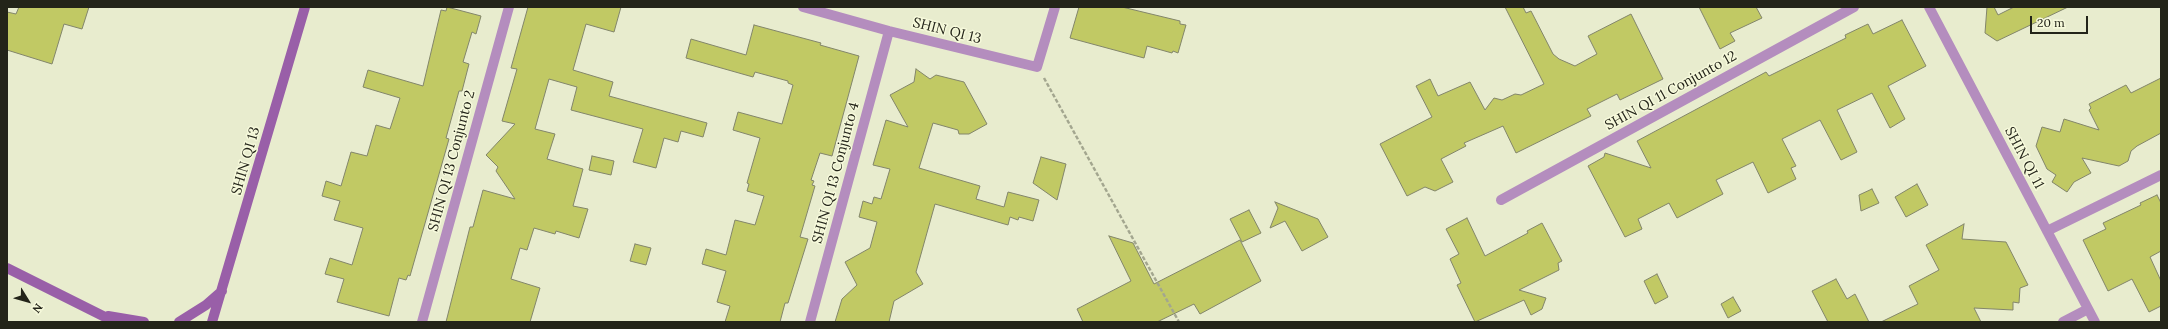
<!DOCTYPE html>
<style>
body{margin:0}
#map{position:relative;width:2168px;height:329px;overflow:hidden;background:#e8ecce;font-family:Lora,serif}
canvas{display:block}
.frame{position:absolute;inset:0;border:8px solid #232419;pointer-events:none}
.north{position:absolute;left:8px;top:281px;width:40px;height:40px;-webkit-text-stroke:3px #f6f9db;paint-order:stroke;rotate:127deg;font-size:11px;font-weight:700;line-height:16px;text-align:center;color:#232419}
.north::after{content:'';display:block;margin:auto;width:14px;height:18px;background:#232419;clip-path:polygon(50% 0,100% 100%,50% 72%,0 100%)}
.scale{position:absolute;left:2030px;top:16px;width:58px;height:18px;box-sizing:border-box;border:2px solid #232419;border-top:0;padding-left:5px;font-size:12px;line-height:14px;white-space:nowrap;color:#232419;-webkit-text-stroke:3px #f6f9db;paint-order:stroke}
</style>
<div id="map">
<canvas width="2168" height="329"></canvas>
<div class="frame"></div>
<div class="north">N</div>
<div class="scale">20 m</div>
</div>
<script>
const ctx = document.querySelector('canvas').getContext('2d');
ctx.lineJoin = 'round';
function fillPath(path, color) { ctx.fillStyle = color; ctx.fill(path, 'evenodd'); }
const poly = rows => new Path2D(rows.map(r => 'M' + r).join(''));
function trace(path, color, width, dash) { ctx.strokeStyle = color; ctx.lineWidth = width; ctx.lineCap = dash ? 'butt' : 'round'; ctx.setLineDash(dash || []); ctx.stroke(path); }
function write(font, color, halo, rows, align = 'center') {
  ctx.font = font + ' Lora,serif'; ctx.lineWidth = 3; ctx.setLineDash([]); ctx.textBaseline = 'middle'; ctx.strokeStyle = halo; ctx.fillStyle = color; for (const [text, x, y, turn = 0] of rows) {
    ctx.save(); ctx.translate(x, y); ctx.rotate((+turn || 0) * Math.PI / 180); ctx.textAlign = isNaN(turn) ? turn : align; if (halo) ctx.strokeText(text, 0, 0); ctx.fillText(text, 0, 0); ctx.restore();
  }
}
const building = poly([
 [19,7,89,7,82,29,64,24,52,64,7,50,7,12,16,14,19,7],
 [447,7,481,16,476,34,472,32,463,62,469,64,462,91,459,91,446,138,449,139,410,276,408,275,406,280,399,278,389,316,337,302,344,279,325,274,330,258,352,265,363,228,334,220,340,201,322,196,326,181,341,186,351,152,367,156,376,125,390,129,400,98,363,87,368,70,423,86,441,10,446,11,447,7],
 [528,7,621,7,614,32,586,24,573,70,613,82,609,96,707,123,703,137,681,131,678,142,664,138,656,168,633,162,643,129,571,110,577,87,549,79,535,129,555,134,547,159,583,169,573,206,588,209,579,238,556,231,555,234,534,228,527,250,520,248,511,279,540,288,530,322,446,322,470,227,473,227,483,190,515,199,496,171,498,167,486,155,515,124,502,121,517,69,511,68,528,7],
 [1079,7,1122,7,1180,21,1180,24,1186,25,1178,53,1173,51,1172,53,1147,46,1144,58,1070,38,1079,7],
 [1505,7,1523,7,1526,13,1531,11,1553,54,1559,59,1575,66,1597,54,1588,36,1631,14,1663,79,1620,100,1617,94,1587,109,1591,116,1516,153,1503,126,1464,143,1466,146,1441,159,1453,182,1435,191,1425,187,1407,196,1380,144,1432,117,1416,86,1430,79,1438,96,1470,82,1485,110,1494,98,1502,100,1515,94,1521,95,1544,84,1505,7],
 [1699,7,1756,7,1762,18,1730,33,1735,41,1720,49,1699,7],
 [1987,7,1994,7,1998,15,2014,7,2068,7,1997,41,1985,33,1987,7],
 [1902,20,1926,66,1888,86,1905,119,1890,128,1872,93,1837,110,1857,152,1841,160,1820,120,1782,139,1796,166,1791,168,1796,179,1768,193,1753,162,1716,180,1723,194,1677,218,1669,203,1638,219,1642,229,1625,237,1588,166,1604,157,1605,153,1651,168,1637,141,1766,72,1769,76,1846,38,1845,35,1868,24,1873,34,1902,20],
 [754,25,821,43,820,45,859,56,832,156,820,153,811,180,814,181,812,185,815,186,800,237,808,239,788,303,785,303,780,322,725,322,730,306,717,302,726,271,702,264,706,249,726,255,735,220,755,225,764,196,747,191,749,184,747,183,760,138,733,130,738,112,782,124,793,85,788,83,788,81,755,72,753,77,686,58,691,39,746,55,754,25],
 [916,69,930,79,936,75,964,82,987,124,969,134,959,134,958,130,933,123,919,168,980,186,976,199,1004,207,1008,192,1039,200,1033,221,1019,217,1018,220,1010,217,1008,225,935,204,916,272,923,284,894,301,889,322,835,322,842,299,857,285,845,262,870,248,877,222,859,217,863,201,872,204,874,197,881,199,890,169,873,165,886,120,908,127,890,95,914,82,916,69],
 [2161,78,2161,133,2137,146,2131,151,2128,161,2119,166,2082,158,2091,173,2074,182,2067,192,2052,182,2056,175,2047,169,2036,146,2042,127,2060,132,2064,119,2099,130,2089,110,2091,108,2089,104,2126,85,2131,93,2161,78],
 [592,156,614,161,611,175,589,170,592,156],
 [1041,157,1066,164,1057,200,1033,183,1041,157],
 [1917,184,1928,205,1906,217,1895,197,1917,184],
 [1872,189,1879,203,1861,211,1859,195,1872,189],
 [2157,195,2161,203,2161,251,2150,257,2161,281,2161,306,2149,312,2132,279,2108,291,2083,240,2106,229,2103,223,2141,205,2140,203,2157,195],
 [1275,202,1318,219,1328,237,1302,251,1285,221,1270,228,1278,208,1275,202],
 [1249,210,1261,233,1242,242,1230,219,1249,210],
 [1467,218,1485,256,1528,233,1527,231,1542,223,1562,261,1558,263,1559,270,1519,290,1546,298,1542,309,1531,315,1524,300,1475,322,1457,285,1461,283,1450,259,1459,254,1446,229,1467,218],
 [1964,224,1962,239,2006,242,2028,285,2020,288,2019,303,2013,302,2013,310,1974,308,1981,322,1881,322,1918,304,1909,286,1939,270,1926,245,1964,224],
 [1109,236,1133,243,1154,284,1240,240,1261,281,1200,314,1194,304,1157,322,1083,322,1077,309,1131,281,1109,236],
 [635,244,651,248,646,265,630,261,635,244],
 [1657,274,1668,297,1655,304,1644,281,1657,274],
 [1836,279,1847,299,1855,294,1869,322,1828,322,1812,291,1836,279],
 [1733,297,1741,311,1728,318,1721,304,1733,297]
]);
const path = poly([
 [1044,78,1179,322]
]);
const street = poly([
 [803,7,889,31,1037,67,1055,7],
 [1929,7,2095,322],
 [1501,200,1854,7],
 [2047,231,2161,175],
 [422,322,509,7],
 [810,322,889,31],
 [2063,322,2088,309]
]);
const secondary = poly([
 [7,268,115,322],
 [108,316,144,322],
 [179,322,206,305,222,291],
 [212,322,305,7]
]);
const streetNames = [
 ["SHIN QI 13",947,31,14],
 ["SHIN QI 11 Conjunto 12",1671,91,-29],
 ["SHIN QI 11",2024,158,62],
 ["SHIN QI 13",246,161,-74],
 ["SHIN QI 13 Conjunto 2",452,161,-75],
 ["SHIN QI 13 Conjunto 4",836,173,-75]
];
fillPath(building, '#c1c964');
trace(building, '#82856a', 1);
trace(path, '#a3a68f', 2.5, [4, 2]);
trace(street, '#b48dbe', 10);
trace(secondary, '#995fa8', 10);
write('14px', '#232419', '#f6f9db', streetNames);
</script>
